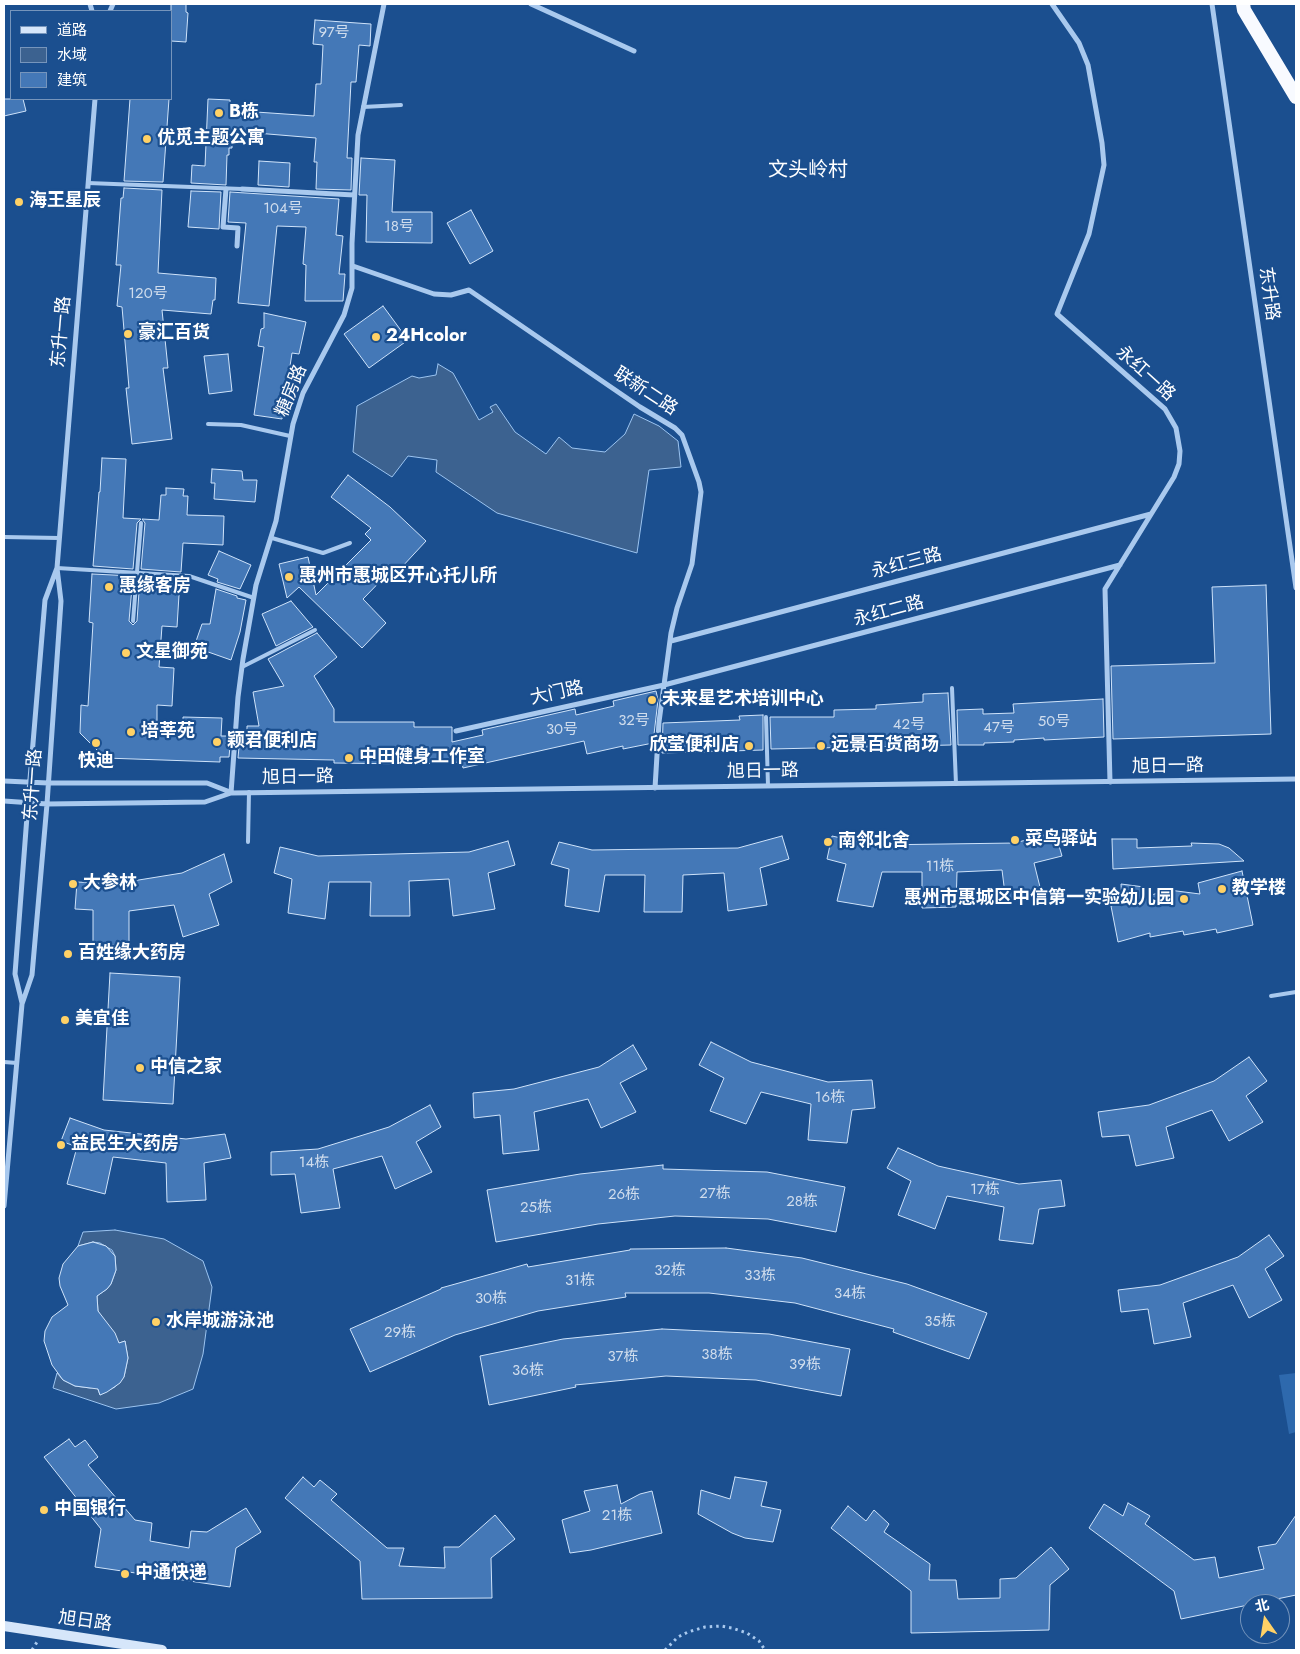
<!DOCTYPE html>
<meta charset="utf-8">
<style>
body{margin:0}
#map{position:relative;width:1300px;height:1654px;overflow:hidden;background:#1b4f8f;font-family:Jost,"Noto Sans SC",sans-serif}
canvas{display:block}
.frame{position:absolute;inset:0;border:5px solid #fff;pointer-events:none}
.legend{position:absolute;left:10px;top:10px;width:162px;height:90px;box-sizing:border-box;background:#1b4f8f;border:1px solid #7695bc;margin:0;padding:6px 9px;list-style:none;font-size:15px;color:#fff}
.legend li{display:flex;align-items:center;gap:10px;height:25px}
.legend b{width:25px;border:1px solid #7695bc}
.north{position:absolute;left:1240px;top:1594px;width:50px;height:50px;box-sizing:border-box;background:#1b4f8f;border:1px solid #7695bc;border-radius:50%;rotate:347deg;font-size:14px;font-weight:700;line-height:20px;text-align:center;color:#fff}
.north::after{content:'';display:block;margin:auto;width:18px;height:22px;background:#ffd166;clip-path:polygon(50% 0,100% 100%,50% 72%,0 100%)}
</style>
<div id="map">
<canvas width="1300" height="1654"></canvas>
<div class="frame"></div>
<ul class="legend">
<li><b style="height:6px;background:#d6e6fa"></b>道路</li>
<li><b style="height:14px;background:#3c6290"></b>水域</li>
<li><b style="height:14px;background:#4478b7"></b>建筑</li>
</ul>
<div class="north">北</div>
</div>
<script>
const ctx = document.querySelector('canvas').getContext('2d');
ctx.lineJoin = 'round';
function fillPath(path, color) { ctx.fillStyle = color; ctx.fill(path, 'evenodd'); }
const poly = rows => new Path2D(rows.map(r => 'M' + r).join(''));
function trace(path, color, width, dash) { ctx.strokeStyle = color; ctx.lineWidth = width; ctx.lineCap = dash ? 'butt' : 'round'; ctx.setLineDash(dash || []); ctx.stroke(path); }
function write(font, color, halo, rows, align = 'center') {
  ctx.font = font + ' Jost,"Noto Sans SC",sans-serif'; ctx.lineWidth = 4.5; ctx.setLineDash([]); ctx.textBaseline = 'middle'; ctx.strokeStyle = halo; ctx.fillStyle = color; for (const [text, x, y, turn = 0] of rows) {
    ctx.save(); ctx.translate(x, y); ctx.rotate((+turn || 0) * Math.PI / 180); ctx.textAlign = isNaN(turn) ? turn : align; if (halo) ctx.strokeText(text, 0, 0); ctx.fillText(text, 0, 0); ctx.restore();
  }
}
const green = poly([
 [1296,1373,1296,1432,1289,1434,1279,1375]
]);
const water = poly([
 [438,364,453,373,479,420,493,412,490,407,496,404,515,432,546,454,559,437,572,448,605,452,625,434,634,414,659,426,678,441,681,467,649,470,637,553,497,513,436,472,437,460,408,456,392,477,353,452,357,406,412,376,419,378,436,375,438,364],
 [115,1230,164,1239,203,1261,212,1287,203,1354,193,1389,159,1403,116,1409,53,1388,57,1373,63,1380,75,1386,90,1388,97,1387,100,1395,115,1387,124,1377,128,1358,125,1341,119,1343,98,1311,97,1296,107,1289,111,1284,116,1270,115,1256,112,1250,100,1243,93,1242,78,1246,83,1232,115,1230]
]);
const building = poly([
 [171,4,186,4,186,12,188,13,186,42,171,41,171,4],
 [315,20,371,24,370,46,359,45,356,82,351,82,347,158,352,158,351,190,316,189,317,162,314,162,316,138,232,131,232,148,229,148,229,155,227,155,226,185,191,183,192,165,205,166,208,99,230,100,231,117,256,117,256,112,314,116,316,84,321,84,323,45,313,44,315,20],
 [4,99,23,99,26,111,4,116,4,99],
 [130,99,169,99,163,182,124,181,130,99],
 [361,158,395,160,392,212,432,212,432,243,366,242,367,195,359,195,361,158],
 [259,161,290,163,289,187,258,185,259,161],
 [124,188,162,190,158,273,216,278,215,300,213,300,211,314,162,310,168,368,163,368,172,439,132,444,126,388,129,388,122,307,117,306,121,265,116,265,121,198,123,198,124,188],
 [191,191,221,192,219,229,188,227,191,191],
 [230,192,339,199,336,235,343,236,339,274,345,274,343,301,305,301,306,265,303,264,306,227,277,226,269,306,238,303,246,223,228,222,230,192],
 [471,210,493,251,470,264,447,223,471,210],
 [383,306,408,340,369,368,344,334,383,306],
 [264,313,306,322,299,354,292,353,282,419,254,415,264,347,258,346,261,329,264,328,264,313],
 [228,354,232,391,209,394,204,356,228,354],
 [102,458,126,459,123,518,141,519,137,523,133,569,93,566,99,492,100,492,102,458],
 [212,469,242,471,243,480,257,480,255,502,214,499,215,483,211,483,212,469],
 [348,475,390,507,426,541,401,568,397,564,363,599,386,623,362,648,299,587,287,598,279,564,308,557,316,595,371,540,365,534,371,528,331,497,348,475],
 [166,488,184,489,183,496,188,496,187,515,224,516,223,545,183,543,181,572,141,569,145,523,142,519,159,520,161,495,166,495,166,488],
 [219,551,251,565,240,589,217,582,218,579,208,575,219,551],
 [92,574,133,576,129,621,133,625,137,621,140,577,180,579,177,627,162,626,159,667,174,668,172,706,157,705,157,731,183,731,183,717,222,718,221,736,231,736,229,757,220,757,220,762,105,758,80,733,81,705,88,706,93,623,89,622,92,574],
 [1266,585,1271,734,1113,739,1111,666,1215,663,1212,587,1266,585],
 [216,589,237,596,237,598,246,600,240,632,231,660,194,647,202,624,210,624,216,589],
 [291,601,313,627,276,646,262,614,291,601],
 [317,633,337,657,314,676,334,709,334,722,414,722,414,727,452,727,452,742,483,735,482,730,575,709,576,715,614,706,613,701,656,691,658,700,653,743,623,749,623,746,587,754,584,741,463,768,462,762,413,764,334,763,334,760,238,758,240,736,247,737,247,726,259,726,253,692,284,686,268,659,317,633],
 [948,693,951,745,771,749,770,717,834,717,834,710,876,709,876,705,923,702,923,694,948,693],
 [1103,699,1104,737,1044,740,1044,738,1014,740,1014,742,984,743,984,745,958,745,957,710,983,709,983,714,1014,713,1013,704,1103,699],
 [763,715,763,750,662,753,663,723,740,720,739,716,763,715],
 [1055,832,1062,856,1034,863,1042,895,1006,902,1002,870,957,872,956,907,922,908,922,872,882,872,873,907,837,901,846,864,827,859,832,836,873,845,1015,843,1055,832],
 [782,836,789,859,760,868,767,905,728,911,724,873,683,875,682,912,644,912,645,875,605,875,599,912,565,906,569,869,551,864,559,842,592,850,738,848,782,836],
 [1112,839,1137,839,1137,848,1192,846,1191,843,1219,844,1229,848,1244,861,1113,869,1112,839],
 [508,841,515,865,488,873,495,909,453,916,449,879,409,881,410,916,370,916,371,882,329,882,325,919,288,913,292,879,274,873,280,847,318,856,469,852,508,841],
 [224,854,232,882,209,894,219,925,183,937,174,905,129,911,129,945,93,945,93,910,75,909,77,882,114,884,182,873,224,854],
 [1242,871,1253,925,1217,933,1216,929,1184,935,1183,931,1150,937,1150,933,1118,942,1111,906,1122,903,1121,884,1144,887,1144,897,1169,890,1200,894,1198,883,1242,871],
 [110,973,180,977,173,1104,103,1100,110,973],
 [711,1042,751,1062,828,1082,872,1080,875,1108,852,1110,847,1143,808,1140,811,1104,761,1092,746,1124,710,1111,724,1078,699,1065,711,1042],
 [633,1045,647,1069,620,1083,636,1112,601,1128,588,1099,534,1112,539,1150,503,1154,500,1115,474,1118,473,1093,514,1089,599,1067,633,1045],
 [1249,1057,1267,1081,1246,1096,1263,1122,1229,1141,1212,1110,1166,1127,1174,1158,1136,1166,1129,1135,1102,1137,1098,1112,1149,1105,1214,1081,1249,1057],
 [430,1105,441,1127,416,1142,432,1172,395,1189,382,1156,333,1169,340,1208,301,1213,295,1174,271,1175,271,1152,318,1149,389,1127,430,1105],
 [70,1118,104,1130,186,1139,225,1134,231,1158,204,1163,206,1200,167,1202,166,1163,113,1157,105,1194,67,1184,77,1147,61,1141,70,1118],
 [898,1148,938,1166,1019,1184,1061,1180,1065,1206,1039,1209,1033,1244,999,1240,1004,1207,947,1196,935,1229,898,1215,911,1181,887,1168,898,1148],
 [663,1165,663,1169,767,1172,845,1187,836,1232,768,1219,675,1216,598,1224,496,1242,487,1190,580,1174,663,1165],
 [1269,1235,1284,1256,1265,1269,1282,1300,1249,1318,1233,1285,1183,1303,1191,1337,1154,1344,1148,1309,1121,1312,1118,1290,1160,1285,1238,1257,1269,1235],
 [93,1242,106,1246,115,1256,116,1270,111,1284,107,1289,97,1296,98,1311,115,1333,119,1343,125,1341,128,1358,124,1377,120,1383,107,1392,100,1395,98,1389,75,1386,63,1380,52,1365,44,1341,45,1331,52,1317,68,1305,60,1286,59,1278,63,1264,78,1246,93,1242],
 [726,1248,802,1258,907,1284,987,1313,969,1359,893,1332,894,1329,795,1303,709,1293,625,1293,626,1297,538,1311,455,1335,370,1372,350,1329,441,1289,441,1288,527,1264,528,1267,630,1250,630,1249,726,1248],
 [662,1329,769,1334,850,1349,841,1396,756,1380,666,1376,575,1385,576,1387,489,1405,480,1356,563,1339,662,1329],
 [69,1439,75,1447,85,1440,98,1457,88,1465,135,1520,152,1523,150,1541,189,1548,191,1531,207,1532,246,1508,261,1532,236,1548,230,1587,95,1567,101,1529,44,1457,69,1439],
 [303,1477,314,1487,320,1480,337,1494,331,1500,387,1548,404,1548,399,1566,445,1568,444,1547,459,1547,495,1515,515,1539,491,1558,492,1598,362,1599,360,1561,285,1498,303,1477],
 [735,1477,767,1482,761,1506,781,1510,773,1542,745,1538,732,1533,698,1514,701,1490,730,1499,735,1477],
 [617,1485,621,1504,640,1494,652,1491,662,1533,591,1550,570,1553,562,1520,590,1511,584,1491,617,1485],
 [1128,1503,1150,1516,1145,1524,1194,1560,1215,1557,1219,1578,1264,1569,1258,1547,1276,1544,1296,1515,1296,1595,1181,1619,1174,1591,1089,1528,1104,1504,1123,1516,1128,1503],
 [848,1506,866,1521,874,1510,889,1524,884,1532,930,1564,929,1580,956,1580,958,1599,1000,1598,1000,1579,1016,1578,1051,1547,1069,1569,1050,1585,1049,1630,911,1633,911,1591,831,1528,848,1506]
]);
const path = poly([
 [32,1650,37,1642],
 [665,1650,678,1637,688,1632,705,1627,721,1626,732,1628,747,1633,759,1641,765,1650]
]);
const service = poly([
 [363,107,401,105],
 [88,183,242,189],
 [208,424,241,425,290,436],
 [4,537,59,538],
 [272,538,323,553,350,543],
 [57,568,189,576,254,598],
 [133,621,141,523],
 [242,667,315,630],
 [952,688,956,784],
 [766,717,768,786],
 [248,842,249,792],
 [1271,996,1296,992],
 [4,1062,17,1063]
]);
const minor = poly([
 [90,4,92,11],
 [531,4,634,51],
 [1052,4,1079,43,1088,65,1102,143,1104,165,1089,234,1057,314,1165,409,1176,428,1180,451,1179,464,1174,477,1105,589,1110,782],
 [1212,4,1296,588],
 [110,11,113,4],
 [226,189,223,227,238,228,237,246],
 [242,189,354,195],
 [353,266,434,294,451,295,469,290,640,407,675,428,682,435,699,482,701,492,692,564,677,608,671,633,659,722,655,788],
 [671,641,1151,514],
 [456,731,664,685,1120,565],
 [4,781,48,783,207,783,230,792],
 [231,793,238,697,243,659,256,585,276,521,293,424,303,393,344,315,352,288,352,243,358,135,384,4],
 [4,801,47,804,205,802,231,793,1296,779],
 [22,1003,15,974,28,803,45,600,57,568],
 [4,1206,22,1004,32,975,47,804,61,601,57,568,95,99]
]);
const secondary = poly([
 [4,1626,162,1650]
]);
const trunk = poly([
 [1243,4,1244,10,1296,97]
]);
const markers = [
 [219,113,5,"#ffd166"],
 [147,139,5,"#ffd166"],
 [19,202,5,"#ffd166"],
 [128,334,5,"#ffd166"],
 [376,337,5,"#ffd166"],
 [289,577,5,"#ffd166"],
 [109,587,5,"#ffd166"],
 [126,653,5,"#ffd166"],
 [652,700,5,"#ffd166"],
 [131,732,5,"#ffd166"],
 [217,742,5,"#ffd166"],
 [96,743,5,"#ffd166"],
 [749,746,5,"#ffd166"],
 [821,746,5,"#ffd166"],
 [349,758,5,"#ffd166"],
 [1015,840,5,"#ffd166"],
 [828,842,5,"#ffd166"],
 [73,884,5,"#ffd166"],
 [1222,889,5,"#ffd166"],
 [1184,899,5,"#ffd166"],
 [68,954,5,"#ffd166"],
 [65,1020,5,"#ffd166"],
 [140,1068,5,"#ffd166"],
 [61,1145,5,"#ffd166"],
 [156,1322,5,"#ffd166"],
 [44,1510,5,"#ffd166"],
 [125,1574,5,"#ffd166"]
];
const numberNames = [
 ["97号",334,33],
 ["104号",283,209],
 ["18号",399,227],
 ["120号",148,294],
 ["32号",634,721],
 ["50号",1054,722],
 ["42号",909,725],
 ["47号",999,728],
 ["30号",562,730],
 ["11栋",940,867],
 ["16栋",830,1098],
 ["14栋",314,1163],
 ["17栋",985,1190],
 ["27栋",715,1194],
 ["26栋",624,1195],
 ["28栋",802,1202],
 ["25栋",536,1208],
 ["32栋",670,1271],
 ["33栋",760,1276],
 ["31栋",580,1281],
 ["34栋",850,1294],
 ["30栋",491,1299],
 ["35栋",940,1322],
 ["29栋",400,1333],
 ["38栋",717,1355],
 ["37栋",623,1357],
 ["39栋",805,1365],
 ["36栋",528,1371],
 ["21栋",617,1516]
];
const poiNames = [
 ["B栋",229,113],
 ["优觅主题公寓",157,139],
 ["海王星辰",29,202],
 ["豪汇百货",138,334],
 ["24Hcolor",386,337],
 ["惠州市惠城区开心托儿所",299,577],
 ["惠缘客房",119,587],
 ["文星御苑",136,653],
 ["未来星艺术培训中心",662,700],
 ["培莘苑",141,732],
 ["颖君便利店",227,742],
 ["欣莹便利店",739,746,"right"],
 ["远景百货商场",831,746],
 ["中田健身工作室",359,758],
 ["快迪",96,762,"center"],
 ["菜鸟驿站",1025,840],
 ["南邻北舍",838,842],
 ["大参林",83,884],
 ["教学楼",1232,889],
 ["惠州市惠城区中信第一实验幼儿园",1174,899,"right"],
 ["百姓缘大药房",78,954],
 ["美宜佳",75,1020],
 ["中信之家",150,1068],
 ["益民生大药房",71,1145],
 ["水岸城游泳池",166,1322],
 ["中国银行",54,1510],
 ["中通快递",135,1574]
];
const streetNames = [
 ["东升路",1268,294,82],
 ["东升一路",62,332,-85],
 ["永红一路",1145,374,42],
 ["糖房路",292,391,-68],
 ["联新二路",645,392,33],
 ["永红三路",907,564,-15],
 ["永红二路",889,612,-15],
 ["大门路",557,694,-12],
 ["旭日一路",1168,767,-1],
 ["旭日一路",763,772,-1],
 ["旭日一路",298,778,-1],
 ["东升一路",34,785,-86],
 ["旭日路",85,1622,8]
];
const quarterNames = [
 ["文头岭村",808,171]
];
fillPath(green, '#2e69ad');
fillPath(water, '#3c6290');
trace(water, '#9cc4f0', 1);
fillPath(building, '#4478b7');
trace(building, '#cfe3fa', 1);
trace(path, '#a9c9ee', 3, [2.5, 4]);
trace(service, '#a9c9ee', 4);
trace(minor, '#a9c9ee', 5);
trace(secondary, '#d6e6fa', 10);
trace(trunk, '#f8faff', 14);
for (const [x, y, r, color] of markers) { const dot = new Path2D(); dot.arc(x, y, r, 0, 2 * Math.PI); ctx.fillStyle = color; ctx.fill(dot); trace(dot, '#1b4f8f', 2); }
write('15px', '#d0dded', null, numberNames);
write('bold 18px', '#fff', '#1b4f8f', poiNames, 'left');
write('18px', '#fff', '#1b4f8f', streetNames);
write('20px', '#fff', '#1b4f8f', quarterNames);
</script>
